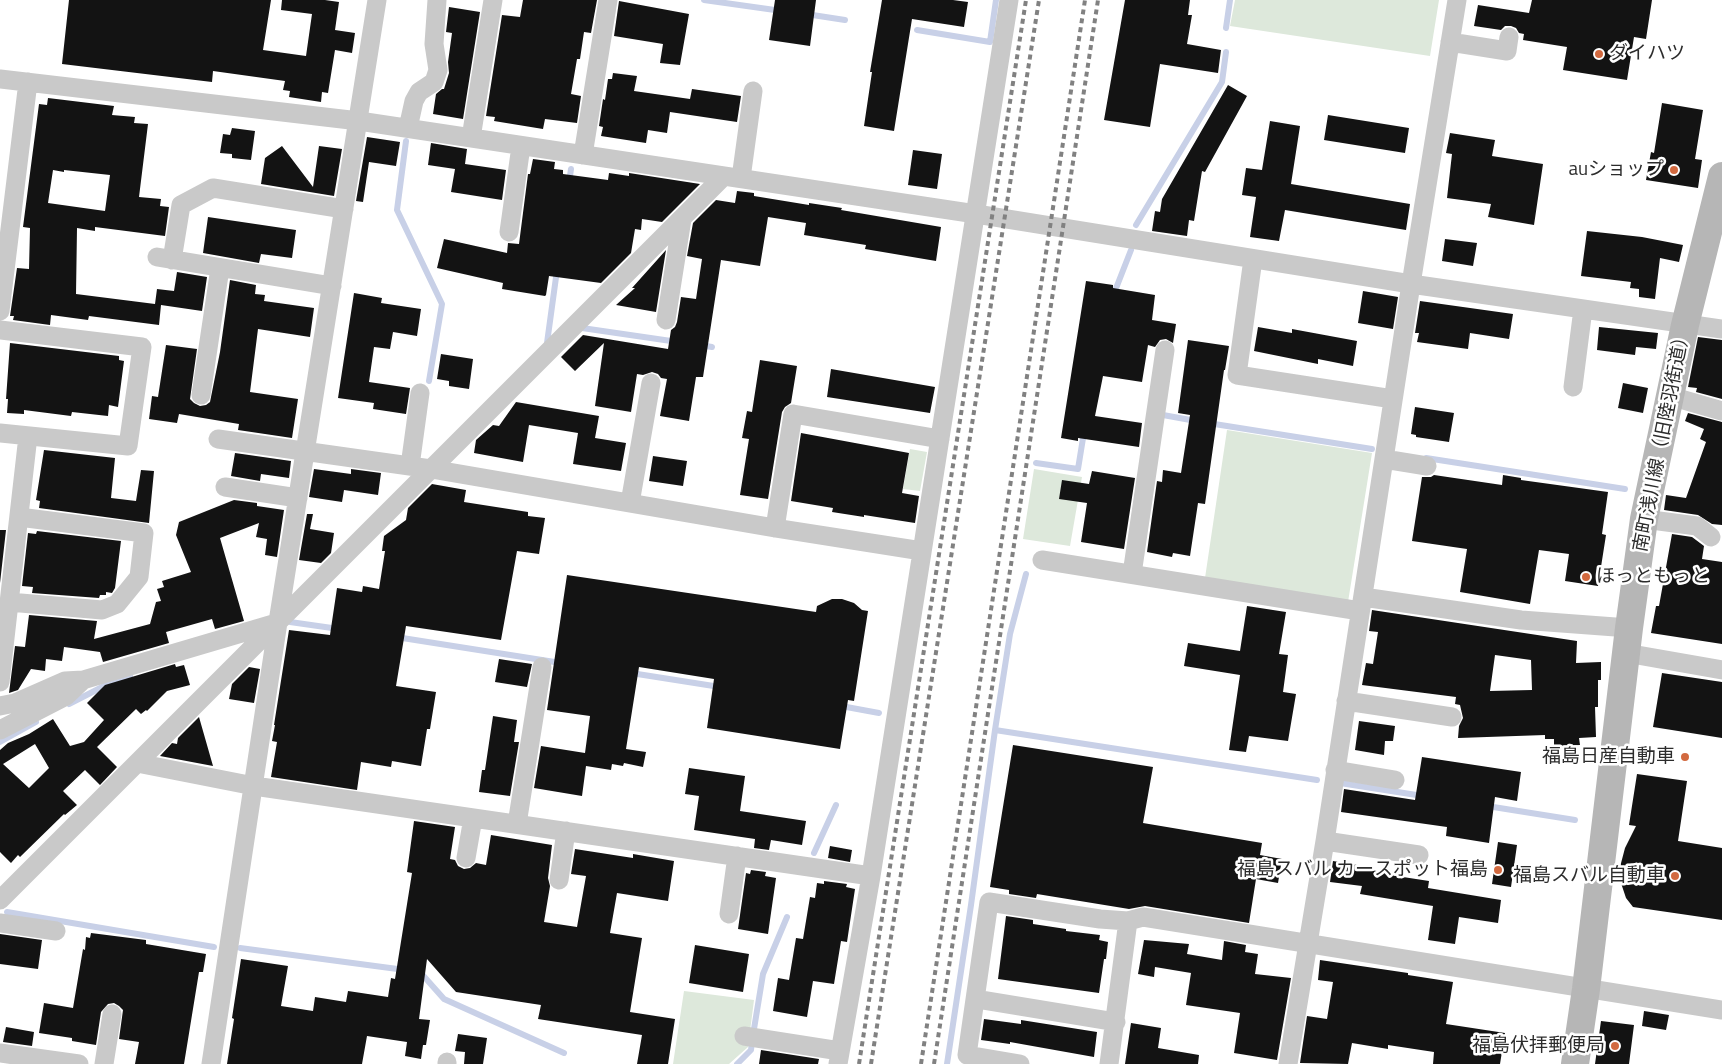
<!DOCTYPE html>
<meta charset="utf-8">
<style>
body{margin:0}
canvas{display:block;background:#fff}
</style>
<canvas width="1722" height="1064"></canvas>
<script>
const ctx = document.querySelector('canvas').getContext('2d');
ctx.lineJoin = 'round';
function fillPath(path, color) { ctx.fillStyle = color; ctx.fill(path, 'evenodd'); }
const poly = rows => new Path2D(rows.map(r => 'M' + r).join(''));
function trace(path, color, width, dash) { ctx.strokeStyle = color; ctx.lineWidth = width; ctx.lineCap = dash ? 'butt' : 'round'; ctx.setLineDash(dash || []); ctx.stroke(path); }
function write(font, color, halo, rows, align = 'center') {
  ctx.font = font + ' "Titillium Web","Noto Sans JP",sans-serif'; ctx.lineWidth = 5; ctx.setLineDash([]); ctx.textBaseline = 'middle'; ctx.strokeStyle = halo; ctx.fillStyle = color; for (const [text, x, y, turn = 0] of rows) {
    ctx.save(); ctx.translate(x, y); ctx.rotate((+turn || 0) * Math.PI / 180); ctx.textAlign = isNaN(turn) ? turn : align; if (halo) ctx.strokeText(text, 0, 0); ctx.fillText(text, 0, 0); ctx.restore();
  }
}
const green = poly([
 [1235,0,1439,0,1430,56,1230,26],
 [1227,430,1372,453,1348,602,1205,578],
 [910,449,927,452,920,491,903,489],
 [1034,469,1082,477,1070,546,1023,539],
 [684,991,754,1000,748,1047,729,1064,673,1064]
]);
const stream = poly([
 [704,0,782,11],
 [806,14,845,20],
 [1226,28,1230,0],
 [917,30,990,42,996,0],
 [406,141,397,210,442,304,429,381],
 [569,183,571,169],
 [1136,225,1222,82,1226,52],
 [1113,296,1131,250],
 [582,328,678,342],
 [547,343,557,270],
 [700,345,712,347],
 [1163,415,1196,421],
 [1208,423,1372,449],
 [1426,458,1625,489],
 [1036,463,1078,469,1084,432],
 [290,622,339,629],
 [396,637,561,663],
 [631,673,720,687],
 [69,704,112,682,130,676],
 [841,706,879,713],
 [995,730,1317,780],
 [0,742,36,722],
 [1340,783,1423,796],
 [1487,806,1575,820],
 [814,853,836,805],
 [7,912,214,947],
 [240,948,405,970],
 [420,972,444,999,564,1053],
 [754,1029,763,974,787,917],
 [737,1064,751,1050,752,1042],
 [947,1064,971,905,995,730,1010,634,1026,574]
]);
const building = poly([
 [69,0,271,0,263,50,306,56,312,14,281,10,282,0,325,0,339,2,335,30,355,33,352,53,335,50,328,93,322,92,321,102,289,97,290,91,283,90,285,81,213,71,212,82,62,64],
 [523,0,597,0,591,33,584,32,580,59,577,59,571,94,581,96,577,123,545,119,543,129,494,121,495,117,486,116,502,15,520,17],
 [775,0,816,0,810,46,769,40],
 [882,0,953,0,968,2,964,27,912,19,894,131,864,126,872,72,870,72],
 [1125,0,1190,0,1188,15,1192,15,1187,44,1221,50,1218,73,1160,64,1150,127,1104,120],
 [1532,0,1652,0,1646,39,1634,37,1627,80,1563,70,1567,47,1523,40,1524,34,1519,33,1516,28,1511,26,1505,26,1501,30,1474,26,1478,5,1529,13],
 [619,1,689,14,680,65,660,63,663,44,614,36],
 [449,7,480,12,463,119,433,114,436,94,442,89,444,89,449,73,448,62,452,33,446,32],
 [613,73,637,76,634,91,690,99,692,89,741,96,737,122,670,112,667,133,648,130,646,143,601,136,603,127,599,126,603,99,605,100,608,79,612,79],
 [1228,85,1247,96,1205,172,1202,171,1194,221,1189,220,1187,236,1152,231,1155,211,1160,212,1162,199],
 [48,98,114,106,112,115,135,117,134,123,148,124,139,197,161,199,160,206,169,207,165,236,95,227,95,231,77,228,76,294,155,304,157,289,174,291,177,272,207,277,202,311,161,305,159,325,89,316,88,320,51,315,50,325,13,320,14,316,10,316,17,268,29,269,30,228,23,227,39,104,47,105],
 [53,170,64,172,64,170,110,175,105,211,48,203],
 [1662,103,1703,110,1695,159,1702,160,1698,188,1646,180,1651,152,1654,153],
 [1328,115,1409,128,1405,153,1324,140],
 [1270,121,1300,126,1291,184,1410,204,1406,230,1285,210,1279,241,1250,237,1256,197,1242,195,1246,168,1262,170],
 [232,128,255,131,251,160,232,158,232,154,220,153,223,134,230,135],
 [1450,133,1495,140,1492,156,1543,164,1534,225,1488,217,1491,204,1447,198,1452,154,1446,153],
 [367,137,400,142,396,166,369,162,363,202,356,201],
 [431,143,467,149,465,164,506,170,502,200,451,192,455,169,428,165],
 [282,146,313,187,319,146,342,149,334,196,261,184,265,158],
 [913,150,942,154,937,189,908,185],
 [533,159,555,162,554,169,563,170,563,174,608,180,609,173,629,176,629,173,700,184,662,222,642,219,641,230,635,229,631,253,601,283,549,276,546,295,545,296,502,289,503,283,437,268,444,239,507,253,508,243,519,244,528,174,530,174],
 [737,191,754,193,754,196,809,205,809,203,842,208,841,210,941,227,936,261,865,249,866,245,804,235,806,223,768,217,760,266,721,260,703,377,696,377,689,421,660,416,667,379,661,378,658,374,652,372,643,375,637,374,631,412,595,406,604,343,575,371,561,357,583,335,668,349,671,330,675,327,677,322,681,297,696,299,702,259,687,256,693,223,716,200,735,203],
 [208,217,296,230,292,258,261,254,259,263,203,253],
 [1587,231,1642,237,1683,245,1679,262,1660,258,1655,299,1639,297,1639,289,1630,288,1631,282,1581,276],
 [1445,239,1477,243,1473,266,1442,261],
 [666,250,656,312,616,305,635,288,632,288],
 [230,280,256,285,255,294,265,295,264,301,314,308,310,337,258,329,250,392,298,399,292,438,238,430,239,424,179,414,177,423,149,419,152,396,158,397,166,345,197,349,190,399,194,403,200,406,206,405,210,402,220,352],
 [1086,281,1113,285,1113,288,1155,295,1152,320,1176,324,1173,343,1166,339,1160,340,1155,347,1148,345,1142,382,1103,376,1095,416,1142,423,1139,447,1078,438,1078,441,1061,438],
 [1363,291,1398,297,1393,329,1358,323],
 [354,293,382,298,381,303,421,309,417,336,393,332,390,349,374,347,369,382,410,388,406,414,373,409,374,403,338,398],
 [1420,301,1513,314,1509,339,1470,333,1468,349,1417,342,1419,333,1415,333],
 [1258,327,1292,333,1292,329,1357,341,1353,366,1318,359,1318,364,1254,351],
 [1599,327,1658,333,1656,349,1636,347,1635,355,1597,350],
 [1698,337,1722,340,1722,399,1696,392,1697,388,1688,387],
 [1188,340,1229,346,1225,370,1224,370,1205,504,1198,503,1190,556,1173,553,1172,557,1147,552,1157,481,1162,482,1163,470,1181,473,1190,415,1178,413],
 [10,343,119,356,119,360,124,361,118,407,109,405,108,416,72,412,71,416,24,410,24,414,7,413,8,399,6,399],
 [441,354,473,359,469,389,449,386,449,381,437,379],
 [760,360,797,366,791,403,785,407,782,412,768,499,740,495,749,439,742,438,747,411,752,412],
 [831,369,935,387,930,413,827,397],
 [1623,383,1648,388,1643,413,1618,408],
 [516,402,599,416,595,438,626,443,621,471,573,464,578,433,529,425,523,462,474,453,476,440,493,425,499,426],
 [1415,407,1454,413,1449,442,1416,437,1416,435,1411,434],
 [1688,413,1722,422,1722,525,1712,524,1698,515,1664,510,1666,495,1686,498,1706,442,1700,439,1704,429,1685,421],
 [801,433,909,453,902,493,919,496,915,523,864,515,864,517,832,512,833,508,791,501],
 [44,450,115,458,111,498,136,501,141,470,154,471,149,523,39,508,40,501,36,500],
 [235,453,291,461,289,478,261,474,260,481,231,476],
 [653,456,687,461,683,486,649,481],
 [314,469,351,474,351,469,381,473,378,495,344,490,342,502,309,497],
 [1092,471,1135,478,1124,549,1081,542,1087,503,1059,499,1062,480,1089,484],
 [1434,475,1502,485,1503,475,1521,478,1521,480,1608,492,1602,534,1606,535,1598,586,1565,581,1569,554,1539,550,1530,604,1460,592,1467,549,1412,541,1422,477,1431,477],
 [432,484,466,490,464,502,528,512,528,516,545,518,539,554,517,551,501,640,406,626,396,686,436,692,430,729,427,729,421,766,392,761,391,767,361,762,357,790,271,777,277,742,272,741,275,725,274,725,289,630,330,635,337,588,362,592,363,586,379,589,385,551,382,551,384,536,406,520,408,508],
 [234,500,257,503,257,506,284,510,277,557,265,555,267,539,256,537,259,523,220,538,244,621,215,629,212,619,166,632,169,643,103,662,100,652,64,647,62,661,46,659,45,671,31,669,18,690,9,693,15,646,25,647,29,615,97,621,94,639,150,624,156,602,161,601,157,589,164,587,162,581,191,572,176,535,179,522],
 [307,514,313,514,310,529,334,533,331,553,321,563,299,560],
 [0,530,6,530,0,583],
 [37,531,121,541,115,588,112,593,106,592,106,595,100,595,99,598,32,593,33,587,22,586,28,533,36,534],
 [1672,534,1692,537,1704,546,1702,559,1722,562,1722,644,1651,633,1656,606,1659,606],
 [567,575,816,612,817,606,832,599,842,599,854,603,862,610,868,611,854,701,848,700,840,749,707,728,714,679,639,667,626,749,646,752,643,767,624,763,623,766,612,764,611,770,586,766,582,796,534,788,541,746,585,753,590,716,547,710],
 [1247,606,1286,612,1279,654,1288,655,1283,692,1296,694,1288,741,1249,736,1246,752,1229,750,1240,675,1184,666,1188,643,1240,651],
 [1372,610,1577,641,1576,663,1601,662,1601,680,1598,680,1598,707,1595,707,1596,737,1579,738,1580,745,1554,746,1554,739,1545,739,1545,735,1458,738,1459,726,1463,718,1460,705,1455,704,1456,697,1362,685,1366,663,1373,664,1378,632,1369,631],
 [1495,655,1531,660,1532,690,1490,691],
 [499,659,532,664,527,687,495,682],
 [175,664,176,667,184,665,190,685,167,691,147,711,146,710,141,714,136,709,97,747,117,767,100,785,85,770,63,791,77,805,65,815,64,814,20,857,18,855,11,863,0,852,0,750,8,743,29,734,53,719,70,746,84,742,104,720,87,703,105,685],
 [35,744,49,768,29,788,3,764],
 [249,667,260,669,254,703,229,699,232,684],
 [1662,673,1722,682,1722,738,1653,727],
 [493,716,517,720,514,742,519,742,510,796,479,792,482,770,485,770],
 [199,717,213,766,160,756,172,743,177,744,178,738],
 [1359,721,1395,726,1393,741,1385,741,1384,755,1355,750],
 [1013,745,1153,767,1143,823,1262,843,1260,855,1282,859,1278,883,1256,879,1249,923,1145,906,1129,909,1037,894,1036,898,1009,894,1009,890,990,887],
 [1422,757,1521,772,1517,801,1495,797,1489,843,1446,836,1447,827,1341,812,1344,789,1415,800],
 [689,768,745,776,740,811,806,821,802,845,771,840,769,850,754,848,755,839,694,830,699,796,685,794],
 [1637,774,1687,781,1678,841,1722,848,1722,920,1633,907,1626,898,1621,883,1620,867,1625,848,1636,826,1629,825],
 [414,821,455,827,450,859,455,860,458,866,464,869,470,868,476,863,486,865,491,835,552,845,548,878,550,886,544,922,577,927,586,876,571,874,575,849,633,858,633,854,674,861,668,901,617,893,610,933,642,938,630,1012,675,1019,668,1064,637,1064,642,1035,538,1019,541,1005,456,992,427,959,419,1019,430,1020,426,1045,423,1045,421,1059,405,1056,407,1042,367,1036,362,1064,227,1064,234,1019,232,1018,241,959,288,966,281,1006,313,1011,315,997,346,1002,348,991,388,997,391,978,395,979,412,873,407,872],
 [1498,842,1517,845,1511,887,1492,884],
 [830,846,852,850,850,862,828,858],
 [1333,861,1357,865,1357,868,1390,873,1390,875,1429,881,1428,888,1501,900,1498,923,1459,917,1455,944,1428,940,1433,906,1360,894,1362,886,1330,882],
 [751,870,766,872,765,876,776,878,768,934,738,929,746,873,750,874],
 [824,881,847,884,846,887,855,889,847,942,841,941,834,984,813,981,807,1017,773,1011,778,978,789,980,796,938,803,939,810,897,815,898,817,883,824,884],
 [1006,916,1033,920,1033,924,1066,929,1066,931,1100,935,1099,940,1108,942,1106,959,1104,959,1099,993,998,979],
 [91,933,146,940,146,944,206,954,203,972,199,972,184,1064,135,1064,139,1042,119,1039,123,1010,119,1006,114,1003,108,1004,101,1012,96,1045,72,1041,72,1038,39,1033,44,1003,73,1008,83,949,85,950,86,937,90,938],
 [0,934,42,940,38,969,0,964],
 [1144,940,1189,944,1187,954,1222,960,1224,941,1246,945,1245,952,1258,954,1255,974,1291,978,1277,1060,1234,1053,1240,1013,1186,1005,1191,973,1155,967,1154,977,1138,974],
 [695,945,749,954,743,992,689,983],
 [1320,960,1408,973,1408,975,1453,982,1446,1024,1505,1033,1500,1064,1433,1064,1434,1052,1388,1045,1388,1049,1352,1043,1348,1064,1300,1063,1307,1016,1327,1019,1333,982,1318,980],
 [1644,1011,1669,1015,1666,1030,1642,1026],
 [984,1019,1021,1024,1021,1020,1097,1032,1094,1057,1010,1042,1010,1044,981,1040],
 [1601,1021,1634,1025,1629,1064,1595,1064],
 [1131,1023,1161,1028,1158,1048,1199,1055,1198,1064,1125,1064],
 [6,1027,34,1032,32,1046,3,1042],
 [458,1034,487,1038,483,1064,464,1064,465,1052,455,1051],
 [761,1050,819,1059,818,1064,759,1064]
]);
const street = poly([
 [1450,42,1507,51,1509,37],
 [0,79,359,121,976,214,1411,284,1722,329],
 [408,128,414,101,419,92,434,82,438,70,434,44,437,0],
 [471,138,493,0],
 [583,155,608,0],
 [741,178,753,91],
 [509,232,521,146],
 [157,257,332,286],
 [1253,259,1237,375,1393,399],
 [172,260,181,205,213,188,344,209],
 [0,311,28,82],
 [666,320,682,219],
 [0,330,142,347,128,446,0,433],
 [1573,387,1583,309],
 [201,395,220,268],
 [1670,396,1722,411],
 [218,439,431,469,775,528,922,551],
 [1384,459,1427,466],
 [410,466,420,393],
 [225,487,298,498],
 [630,503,651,383],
 [1644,519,1697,526,1711,537],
 [775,528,793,414,940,439],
 [1042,560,1360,611],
 [1132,574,1165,350],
 [1363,597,1521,620,1629,628],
 [9,602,102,610,117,604,139,577,144,533,19,517],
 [1626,653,1722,670],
 [0,682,28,436],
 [1346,701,1452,717],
 [0,706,15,703,65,681,83,680,276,623],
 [0,730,66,696,83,680],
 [137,763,254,786,871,876],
 [1335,770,1395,780],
 [517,824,542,667],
 [1325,841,1419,855],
 [466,858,473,818],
 [559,880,566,831],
 [0,900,724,176],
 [729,914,737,856],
 [1128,921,1143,917,1722,1010],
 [0,923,56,931],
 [976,999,1116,1022],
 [744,1036,840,1051],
 [0,1053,79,1064],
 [104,1064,112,1014],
 [211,1064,278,622,377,0],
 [447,1064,447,1062],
 [838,1064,871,876,1009,0],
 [1020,1064,967,1055,989,902,1100,919,1128,921,1109,1064],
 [1288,1064,1325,841,1411,284,1457,0]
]);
const secondary = poly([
 [1575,1064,1586,989,1629,628,1644,519,1685,325,1722,176]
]);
const rail = poly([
 [859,1064,1026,0],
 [871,1064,1039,0],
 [921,1064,1085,0],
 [934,1064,1098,0]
]);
const markers = [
 [1599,54,5,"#d2693f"],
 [1674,170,5,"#d2693f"],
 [1586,577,5,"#d2693f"],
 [1685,757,5,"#d2693f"],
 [1498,870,5,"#d2693f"],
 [1675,876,5,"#d2693f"],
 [1615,1046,5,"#d2693f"]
];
const poiNames = [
 ["ダイハツ",1609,54,"left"],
 ["auショップ",1664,170],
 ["ほっともっと",1596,577,"left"],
 ["福島日産自動車",1675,757],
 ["福島スバル カースポット福島",1488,870],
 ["福島スバル自動車",1665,876],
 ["福島伏拝郵便局",1605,1046]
];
const streetNames = [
 ["南町浅川線（旧陸羽街道）",1663,440,-79]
];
fillPath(green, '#dde8db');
trace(stream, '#c8d0e7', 6);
fillPath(building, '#131313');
trace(street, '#c9c9c9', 19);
trace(secondary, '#b6b6b6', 28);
trace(rail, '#818181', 4, [5, 4]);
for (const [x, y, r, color] of markers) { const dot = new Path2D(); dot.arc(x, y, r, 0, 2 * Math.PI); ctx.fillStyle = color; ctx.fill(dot); trace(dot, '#fff', 2); }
write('19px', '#2c2c2c', '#fff', poiNames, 'right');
write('19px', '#2c2c2c', '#fff', streetNames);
</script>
